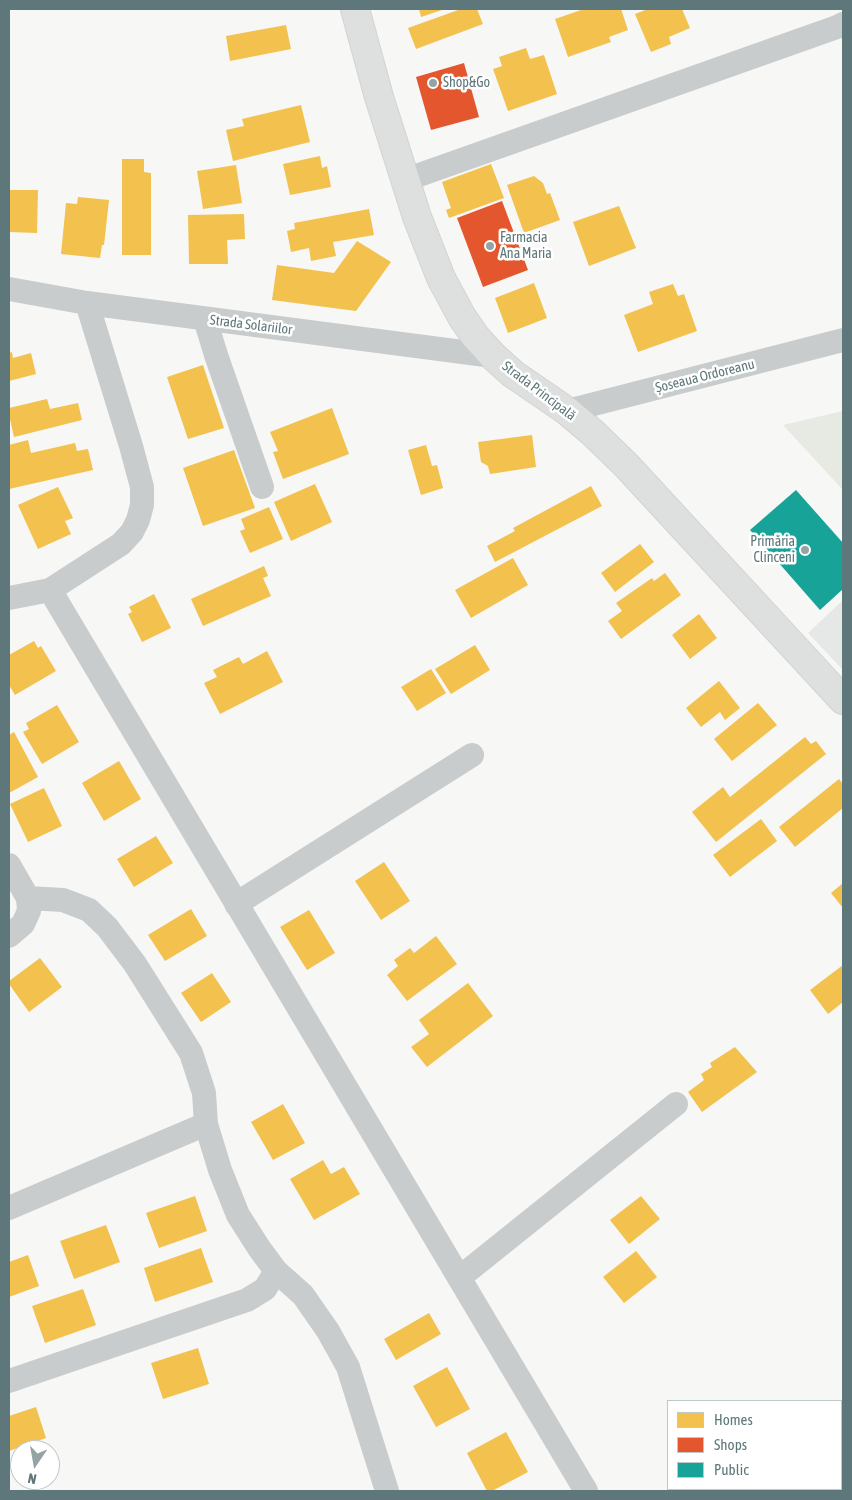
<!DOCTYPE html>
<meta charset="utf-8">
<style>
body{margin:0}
#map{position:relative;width:852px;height:1500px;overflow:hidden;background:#f7f7f6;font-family:"Asap Condensed",sans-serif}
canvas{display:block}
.frame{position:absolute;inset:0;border:10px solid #5e777a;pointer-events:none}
.legend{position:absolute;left:667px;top:1400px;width:175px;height:90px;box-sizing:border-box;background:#fff;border:1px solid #bfc9ca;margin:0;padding:6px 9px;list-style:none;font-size:15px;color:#5e777a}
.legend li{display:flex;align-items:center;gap:10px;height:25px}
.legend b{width:25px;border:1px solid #bfc9ca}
.north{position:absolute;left:10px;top:1440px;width:50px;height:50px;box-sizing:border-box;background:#fff;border:1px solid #bfc9ca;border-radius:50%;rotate:192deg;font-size:14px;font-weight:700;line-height:20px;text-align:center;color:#5e777a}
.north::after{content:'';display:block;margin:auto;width:18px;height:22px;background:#94a4a5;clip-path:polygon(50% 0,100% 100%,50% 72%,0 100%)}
</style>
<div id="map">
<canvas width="852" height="1500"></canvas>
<div class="frame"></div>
<ul class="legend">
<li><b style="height:14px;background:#f2c14e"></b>Homes</li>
<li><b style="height:14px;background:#e4572e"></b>Shops</li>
<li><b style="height:14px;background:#17a398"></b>Public</li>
</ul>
<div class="north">N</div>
</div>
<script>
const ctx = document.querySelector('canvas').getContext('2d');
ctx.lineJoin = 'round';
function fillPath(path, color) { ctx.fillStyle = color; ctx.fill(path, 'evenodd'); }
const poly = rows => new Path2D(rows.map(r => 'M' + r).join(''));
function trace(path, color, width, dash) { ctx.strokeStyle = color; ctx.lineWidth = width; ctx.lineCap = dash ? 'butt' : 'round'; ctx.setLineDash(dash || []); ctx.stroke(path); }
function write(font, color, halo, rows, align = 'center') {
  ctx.font = font + ' "Asap Condensed",sans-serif'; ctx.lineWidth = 5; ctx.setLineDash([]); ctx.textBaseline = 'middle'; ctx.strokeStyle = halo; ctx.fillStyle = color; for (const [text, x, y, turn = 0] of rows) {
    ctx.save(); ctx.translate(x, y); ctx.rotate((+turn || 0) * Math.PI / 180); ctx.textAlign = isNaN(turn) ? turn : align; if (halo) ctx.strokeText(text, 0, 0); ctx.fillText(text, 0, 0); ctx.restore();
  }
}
const built = poly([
 [843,600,843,670,808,633]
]);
const green = poly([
 [843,411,843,490,783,425]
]);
const homes = poly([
 [419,9,445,9,421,17],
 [461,9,477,9,483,24,416,49,408,28],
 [584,9,621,9,628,30,609,37,611,42,568,57,555,19],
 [648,9,682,9,690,28,669,37,671,44,651,52,635,14],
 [286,25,291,49,230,61,226,36],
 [526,48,530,59,544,55,557,94,508,111,493,69,502,66,499,57],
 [301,105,310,142,233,161,226,130,244,126,242,119],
 [320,156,322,168,327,166,331,187,290,195,283,164],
 [122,159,144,159,144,172,151,173,151,255,122,255],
 [491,164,504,198,449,218,446,210,451,208,442,182],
 [236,165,242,203,203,209,197,171],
 [534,176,543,183,547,194,550,193,560,220,524,233,507,185],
 [9,190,38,190,37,233,9,232],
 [78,197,109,200,104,245,102,245,100,258,61,254,66,203,77,204],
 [619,206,636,248,589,266,573,222],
 [369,209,374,235,333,242,336,256,311,261,309,248,291,252,287,231,295,229,294,223],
 [244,214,245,239,227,240,228,264,189,264,188,215],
 [357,241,391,262,356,311,272,300,277,265,334,273],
 [534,283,547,318,508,333,495,298],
 [673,284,678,296,684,294,697,331,638,352,624,315,653,304,649,292],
 [12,352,13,358,31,353,36,374,9,381,9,353],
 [203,365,224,428,188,439,167,377],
 [47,399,50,409,78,403,82,420,14,437,9,415,9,408],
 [332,408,349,454,283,479,273,452,278,451,270,432],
 [532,435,536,467,490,474,488,466,481,462,478,442],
 [28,440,31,453,75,443,77,451,88,449,93,470,9,489,9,445],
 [426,445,432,466,437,465,443,488,421,495,408,450],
 [234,450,255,508,203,526,183,468],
 [315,484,332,522,291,541,274,502],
 [591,486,602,506,495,562,487,546,515,531,513,528],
 [58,487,73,518,65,521,71,534,38,549,18,505],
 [269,507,283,539,250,553,240,531,245,529,241,519],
 [640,544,654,562,615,592,601,573],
 [513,558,528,585,471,618,455,590],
 [264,566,268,576,263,578,271,596,203,626,191,599],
 [665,573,681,595,621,639,608,621,622,611,616,603,652,578,654,581],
 [154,594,171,628,142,642,128,614,132,612,129,607],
 [699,614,717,638,690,659,672,635],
 [34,641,38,648,41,646,56,671,15,695,9,685,9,655],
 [475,645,490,670,451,694,435,669],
 [267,651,283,682,220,714,204,683,217,677,213,670,239,657,243,664],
 [431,669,446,693,417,711,401,687],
 [719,681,740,708,725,720,720,712,701,727,686,708],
 [758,703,777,725,732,761,714,739],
 [57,705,79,742,42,764,23,732,29,729,26,723],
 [14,732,38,777,9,793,9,735],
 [805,737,811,744,816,741,826,754,716,842,692,812,723,787,730,797],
 [119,761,141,799,104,821,82,783],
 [839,779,843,784,843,808,795,847,779,827],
 [44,788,62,826,28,842,10,804],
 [761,819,777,841,730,877,713,855],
 [156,836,173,863,134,887,117,859],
 [384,862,410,901,381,920,355,881],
 [843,883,843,908,831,893],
 [191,909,207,936,165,961,148,935],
 [309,910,335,953,307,970,280,927],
 [436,936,457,964,407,1001,387,975,398,966,394,960,410,948,414,953],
 [40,958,62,987,29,1012,9,984,9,981],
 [843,965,843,1002,828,1014,810,990],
 [212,973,231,1002,201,1022,181,993],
 [468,983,493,1016,427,1067,411,1047,429,1034,419,1020],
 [735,1047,757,1072,702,1112,688,1092,704,1080,701,1074,712,1067,710,1063],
 [283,1104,305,1143,273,1160,251,1122],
 [323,1160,331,1174,344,1167,360,1194,314,1220,290,1179],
 [195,1196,207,1231,159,1248,146,1213],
 [641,1196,660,1219,629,1244,610,1220],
 [106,1225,120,1262,74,1279,60,1241],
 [201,1248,213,1282,155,1302,144,1268],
 [636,1251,657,1277,624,1303,603,1277],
 [28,1255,39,1286,9,1297,9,1262],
 [83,1289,96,1325,45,1343,32,1306],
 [429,1313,441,1334,396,1360,384,1339],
 [198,1348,209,1384,163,1399,151,1363],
 [447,1367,470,1409,436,1427,413,1386],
 [36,1407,46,1438,9,1451,9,1416],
 [506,1432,528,1472,492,1491,487,1491,467,1453]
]);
const shops = poly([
 [464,63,479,117,431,130,416,77],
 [502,201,528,270,483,287,457,218]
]);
const public = poly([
 [796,490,843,543,843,589,820,610,750,530]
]);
const minor = poly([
 [405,180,837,27,843,24],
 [9,289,87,303,493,356],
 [205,319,216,355,262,487],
 [567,411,843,340],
 [50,590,586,1491],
 [9,598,50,590,121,544,132,532,138,520,142,505,142,487,131,446,87,303],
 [9,865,28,898,29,911,23,924,9,936],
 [28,898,63,900,89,910,107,927,135,964,191,1053,204,1093,206,1124,220,1170,238,1215,259,1248,276,1271,303,1295,328,1331,348,1367,387,1491],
 [236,904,472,755],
 [9,1208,206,1124],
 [459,1278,676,1104],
 [9,1381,247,1300,265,1289,276,1271]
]);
const major = poly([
 [355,9,379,97,417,217,441,278,462,317,475,336,493,356,513,374,567,411,593,433,626,465,843,700]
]);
const markers = [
 [433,83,5,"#94a4a5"],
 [490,246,5,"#94a4a5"],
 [805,550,5,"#94a4a5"]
];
const poiNames = [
 ["Shop&Go",443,83],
 ["Farmacia",500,238],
 ["Ana Maria",500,254],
 ["Primăria",795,542,"right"],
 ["Clinceni",795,558,"right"]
];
const streetNames = [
 ["Strada Solariilor",251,325,7],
 ["Șoseaua Ordoreanu",705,376,-14],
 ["Strada Principală",539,391,37]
];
fillPath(built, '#e6e8e7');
fillPath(green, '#e7e9e3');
fillPath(homes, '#f2c14e');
fillPath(shops, '#e4572e');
fillPath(public, '#17a398');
trace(major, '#d2d3d3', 30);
trace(minor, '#c9cccc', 24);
trace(major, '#dedfdf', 28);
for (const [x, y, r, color] of markers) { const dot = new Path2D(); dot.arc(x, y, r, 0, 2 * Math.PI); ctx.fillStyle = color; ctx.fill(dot); trace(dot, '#fff', 2); }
write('14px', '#5e777a', '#fff', poiNames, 'left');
write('14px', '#5e777a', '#fff', streetNames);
</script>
